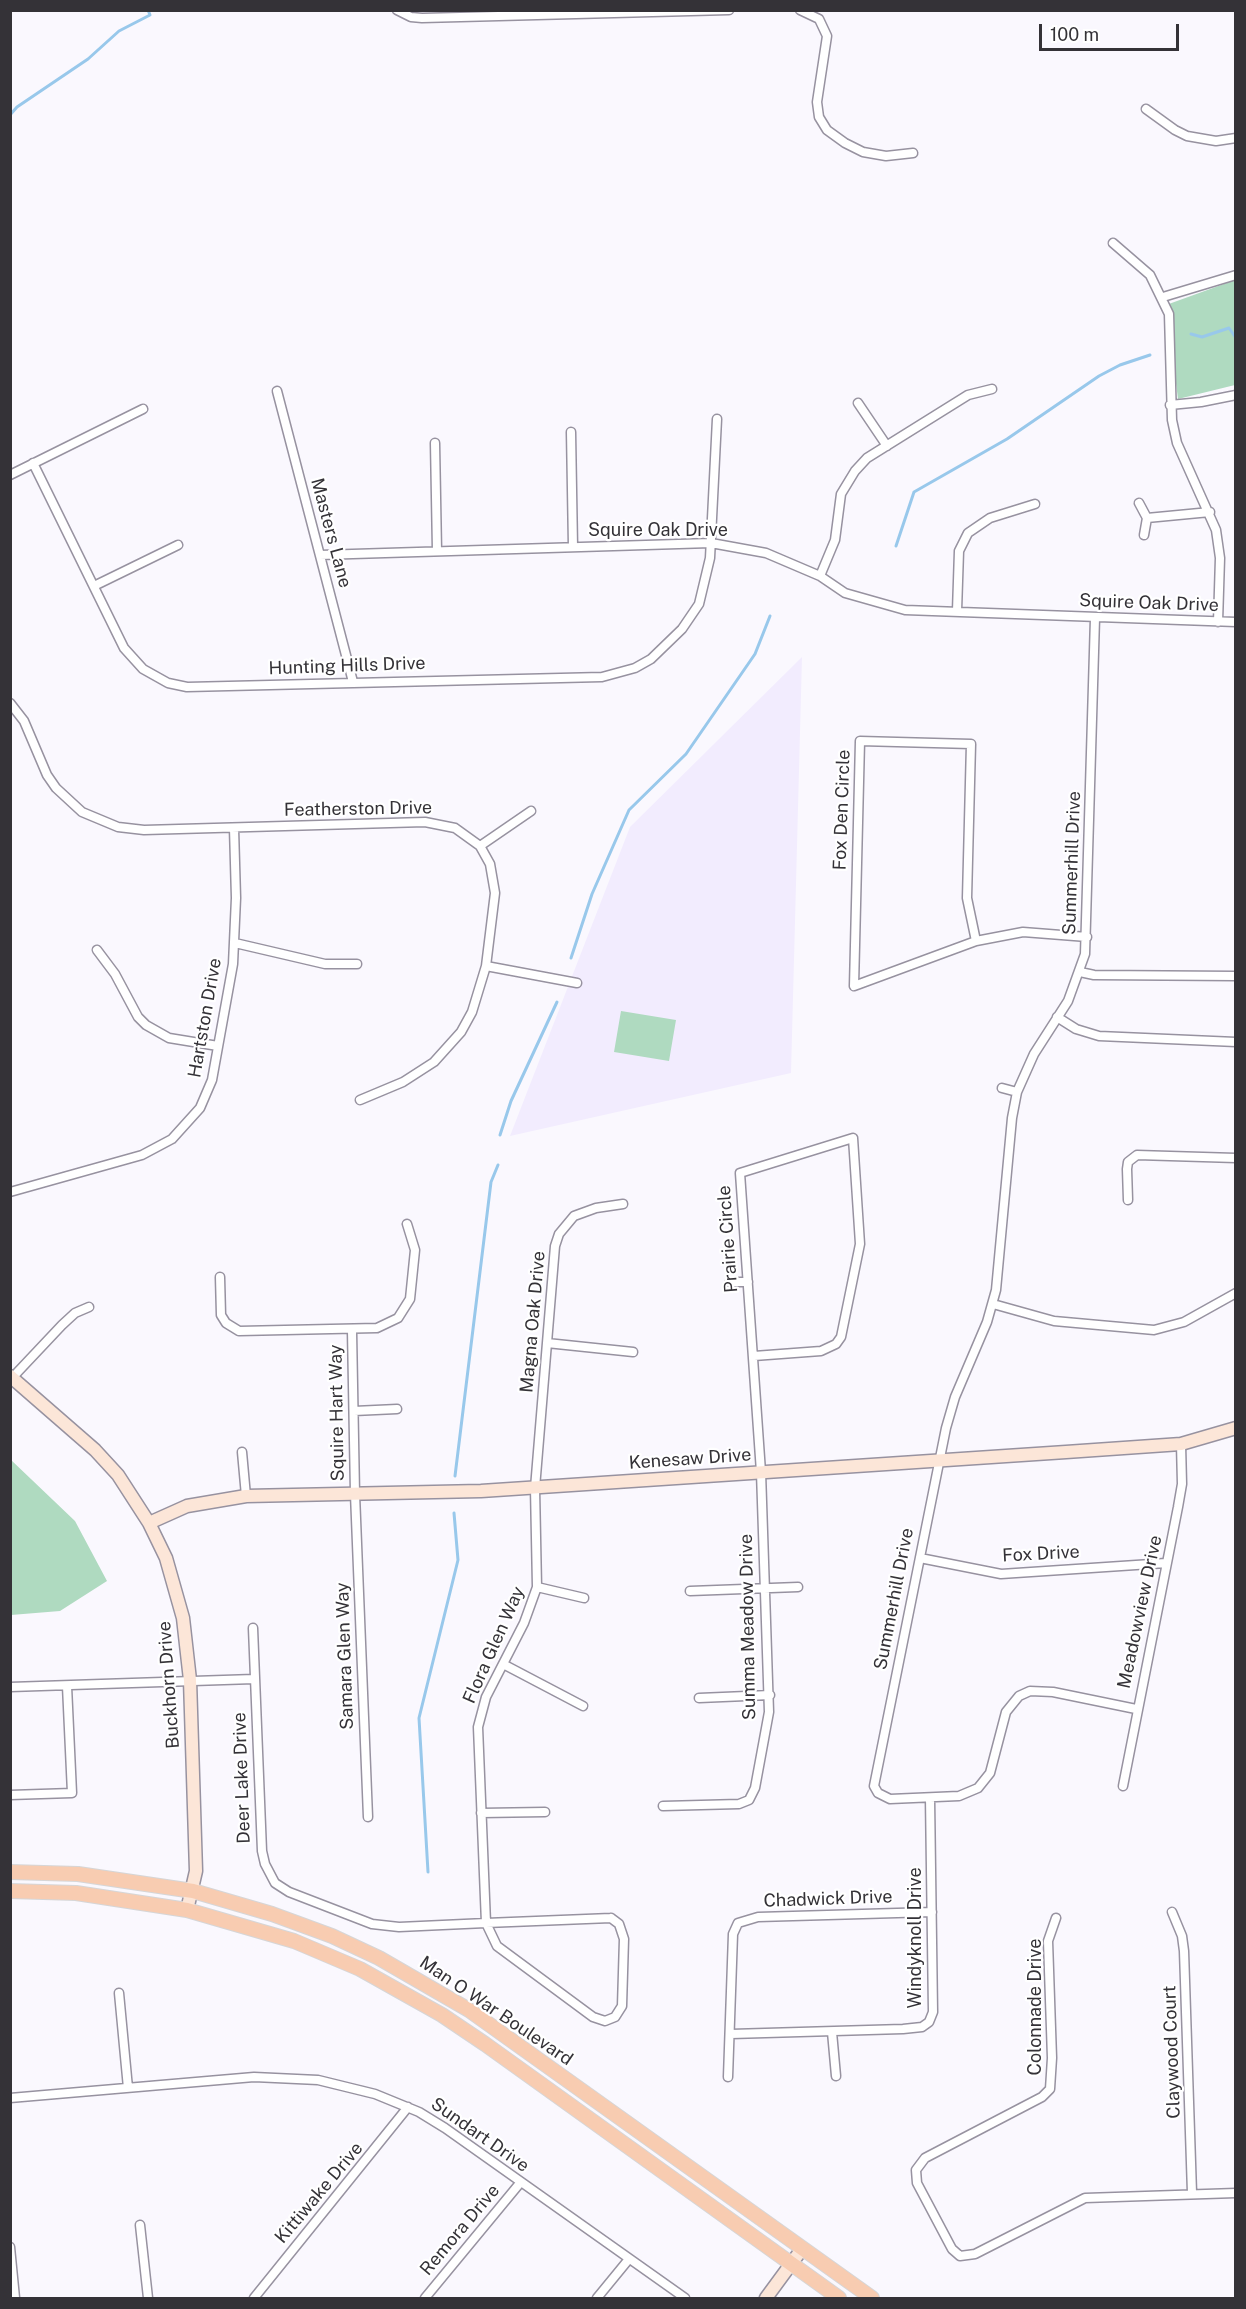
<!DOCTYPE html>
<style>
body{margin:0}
#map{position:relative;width:1246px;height:2309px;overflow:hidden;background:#faf8fe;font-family:"Public Sans",sans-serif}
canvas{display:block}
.frame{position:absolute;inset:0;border:12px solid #343237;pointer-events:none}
.scale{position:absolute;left:1039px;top:24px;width:140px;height:27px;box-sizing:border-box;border:3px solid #343237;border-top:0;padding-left:8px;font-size:18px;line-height:21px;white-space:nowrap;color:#343237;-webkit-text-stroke:4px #fff;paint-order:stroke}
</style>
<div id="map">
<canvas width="1246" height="2309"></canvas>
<div class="frame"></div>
<div class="scale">100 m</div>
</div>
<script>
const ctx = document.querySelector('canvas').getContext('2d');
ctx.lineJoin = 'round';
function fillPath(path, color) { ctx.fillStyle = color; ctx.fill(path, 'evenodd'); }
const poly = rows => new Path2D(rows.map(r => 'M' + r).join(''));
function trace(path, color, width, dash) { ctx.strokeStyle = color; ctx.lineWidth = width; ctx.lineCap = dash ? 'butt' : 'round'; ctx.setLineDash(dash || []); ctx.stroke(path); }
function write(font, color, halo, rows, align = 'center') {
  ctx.font = font + ' "Public Sans",sans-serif'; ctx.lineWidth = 4.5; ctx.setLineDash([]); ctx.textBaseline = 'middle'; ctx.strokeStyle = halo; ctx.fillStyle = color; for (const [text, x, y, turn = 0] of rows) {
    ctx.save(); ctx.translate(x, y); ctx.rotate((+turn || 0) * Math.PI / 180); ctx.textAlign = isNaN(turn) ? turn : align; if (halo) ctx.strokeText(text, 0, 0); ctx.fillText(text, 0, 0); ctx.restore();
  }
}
const built = poly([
 [802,657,791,1073,510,1136,630,827]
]);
const green = poly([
 [1235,280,1235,385,1178,399,1166,305],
 [621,1011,676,1020,669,1061,614,1052],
 [10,1459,75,1521,107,1581,60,1611,11,1615]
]);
const stream = poly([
 [10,115,17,107,88,59,119,31,150,15,148,10],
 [10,166,10,184],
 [1191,334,1202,337,1229,328,1236,338],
 [896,546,914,492,1007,439,1099,376,1120,365,1150,355],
 [571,958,592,894,629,810,686,754,755,654,770,616],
 [500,1135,511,1101,557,1002],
 [455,1476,491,1182,498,1165],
 [428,1872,419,1718,458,1560,454,1513]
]);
const street = poly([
 [397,10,411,17,422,18,729,10],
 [800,10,819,19,827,36,817,102,819,117,827,130,845,143,863,152,886,156,913,153],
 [1146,109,1175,130,1187,136,1216,141,1236,138],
 [1113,243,1150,275,1169,314,1172,420,1177,443,1216,530,1220,558,1218,622],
 [1163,297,1236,275],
 [277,391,353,682],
 [858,403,887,446],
 [1170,405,1201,402,1236,395],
 [571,432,573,547],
 [435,443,437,551],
 [33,463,124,648,143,669,168,683,187,687,602,677,635,668,651,659,682,629,699,604,710,558,717,419],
 [10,475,143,409],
 [1139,503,1147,518,1144,535],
 [1147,518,1210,512],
 [320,555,711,543,766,553,820,576,845,593,905,610,1236,622],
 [820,576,835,540,841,494,855,471,867,458,968,395,992,389],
 [94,586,178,545],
 [957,611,959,551,968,533,990,518,1035,504],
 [1095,618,1085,954,1068,1001,1034,1054,1017,1092,1012,1118,996,1290,987,1322,955,1397,946,1428,874,1786,878,1793,890,1799,959,1796,978,1788,990,1773,1006,1712,1019,1696,1030,1691,1053,1692,1136,1709],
 [10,703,24,721,47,775,56,788,82,812,118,827,144,830,425,822,455,828,480,846,490,864,495,893,486,966,472,1012,461,1032,434,1062,403,1082,360,1100],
 [860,741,971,744,967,898,976,941,854,986,860,741],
 [480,846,531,811],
 [976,941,1023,932,1087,937],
 [235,943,325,964,357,964],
 [97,950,115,974,138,1017,146,1025,169,1038,218,1046],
 [486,966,577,983],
 [1080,972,1094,975,1236,976],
 [1057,1017,1076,1029,1099,1036,1236,1042],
 [1002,1088,1017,1092],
 [10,1192,142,1155,172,1139,200,1108,212,1080,233,964,236,898,234,828],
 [1128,1200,1127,1169,1128,1162,1137,1155,1236,1158],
 [220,1277,221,1315,226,1323,239,1331,377,1328,398,1318,410,1299,415,1250,407,1224],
 [730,1282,748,1282],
 [993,1304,1054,1321,1154,1330,1184,1322,1236,1293],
 [352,1331,355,1494,368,1817],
 [547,1343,633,1352],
 [12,1378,62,1325,75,1313,89,1307],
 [354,1411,397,1409],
 [242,1452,246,1496],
 [920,1558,1001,1574,1166,1563],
 [537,1587,584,1598],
 [690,1591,798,1587],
 [253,1628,262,1851,265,1864,275,1883,289,1892,372,1924,399,1927,486,1923,478,1727,486,1697,524,1623,537,1587,535,1488,555,1246,559,1234,574,1216,596,1208,623,1204],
 [503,1664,583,1706],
 [10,1687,254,1679],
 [699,1698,770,1695],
 [1123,1786,1178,1507,1182,1484,1181,1444],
 [10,1795,72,1793,67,1686],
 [663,1806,739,1804,749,1800,755,1788,769,1712,761,1472,740,1173,853,1138,860,1244,841,1337,836,1344,821,1351,754,1356],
 [481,1813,545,1812],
 [1172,1912,1182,1936,1184,1951,1192,2193],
 [611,1918,619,1924,624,1939,622,2006,615,2017,605,2021,593,2017,497,1946,486,1923,611,1918],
 [1056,1918,1048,1941,1052,2058,1050,2089,1042,2097,925,2158,916,2170,917,2183,952,2249,960,2256,975,2254,1085,2198,1236,2193],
 [119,1993,128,2088],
 [832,2032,836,2076],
 [731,2034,903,2029,922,2027,929,2022,933,2012,930,1798],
 [728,2077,733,1934,738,1923,758,1917,932,1912],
 [10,2098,254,2077,318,2080,375,2094,419,2112,445,2128,685,2298],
 [140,2225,148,2298],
 [10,2247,15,2298],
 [254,2298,408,2107],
 [425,2298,520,2183],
 [597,2298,629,2259]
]);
const secondary = poly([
 [10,1376,95,1450,118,1475,149,1523,166,1558,183,1618,190,1680,196,1871,187,1910],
 [149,1523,187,1506,246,1496,481,1491,1066,1452,1181,1444,1236,1428],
 [766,2298,802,2249]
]);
const primary = poly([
 [10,1872,78,1874,193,1891,272,1914,332,1936,379,1958,469,2010,872,2298],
 [10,1891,76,1893,187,1910,294,1941,360,1969,442,2015,485,2044,839,2298]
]);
const streetNames = [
 ["Squire Oak Drive",658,530],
 ["Masters Lane",331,533,75],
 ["Squire Oak Drive",1149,603,2],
 ["Hunting Hills Drive",347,666,-2],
 ["Featherston Drive",358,809,-1],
 ["Fox Den Circle",842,810,-88],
 ["Summerhill Drive",1072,863,-88],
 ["Hartston Drive",205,1018,-80],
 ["Prairie Circle",728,1239,-94],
 ["Magna Oak Drive",533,1322,-85],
 ["Squire Hart Way",337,1413,-91],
 ["Kenesaw Drive",690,1459,-4],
 ["Fox Drive",1041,1554,-3],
 ["Summerhill Drive",894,1599,-79],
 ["Meadowview Drive",1140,1612,-78],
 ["Summa Meadow Drive",748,1627,-91],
 ["Flora Glen Way",494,1645,-66],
 ["Samara Glen Way",345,1656,-92],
 ["Buckhorn Drive",169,1685,-94],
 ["Deer Lake Drive",242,1778,-92],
 ["Chadwick Drive",828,1899,-2],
 ["Windyknoll Drive",915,1938,-90],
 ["Colonnade Drive",1035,2007,-90],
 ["Man O War Boulevard",496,2011,34],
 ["Claywood Court",1172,2052,-92],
 ["Sundart Drive",480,2135,35],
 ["Kittiwake Drive",319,2193,-50],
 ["Remora Drive",460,2230,-50]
];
fillPath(built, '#f2ecfe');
fillPath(green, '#afdac0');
trace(stream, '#98c8eb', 3);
trace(street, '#9792a0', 11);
trace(secondary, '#9792a0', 15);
trace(primary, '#d6d6d7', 16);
trace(street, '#fff', 8);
trace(secondary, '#fce6d8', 12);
trace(primary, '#f8ccb1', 14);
write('18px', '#343237', '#fff', streetNames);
</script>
